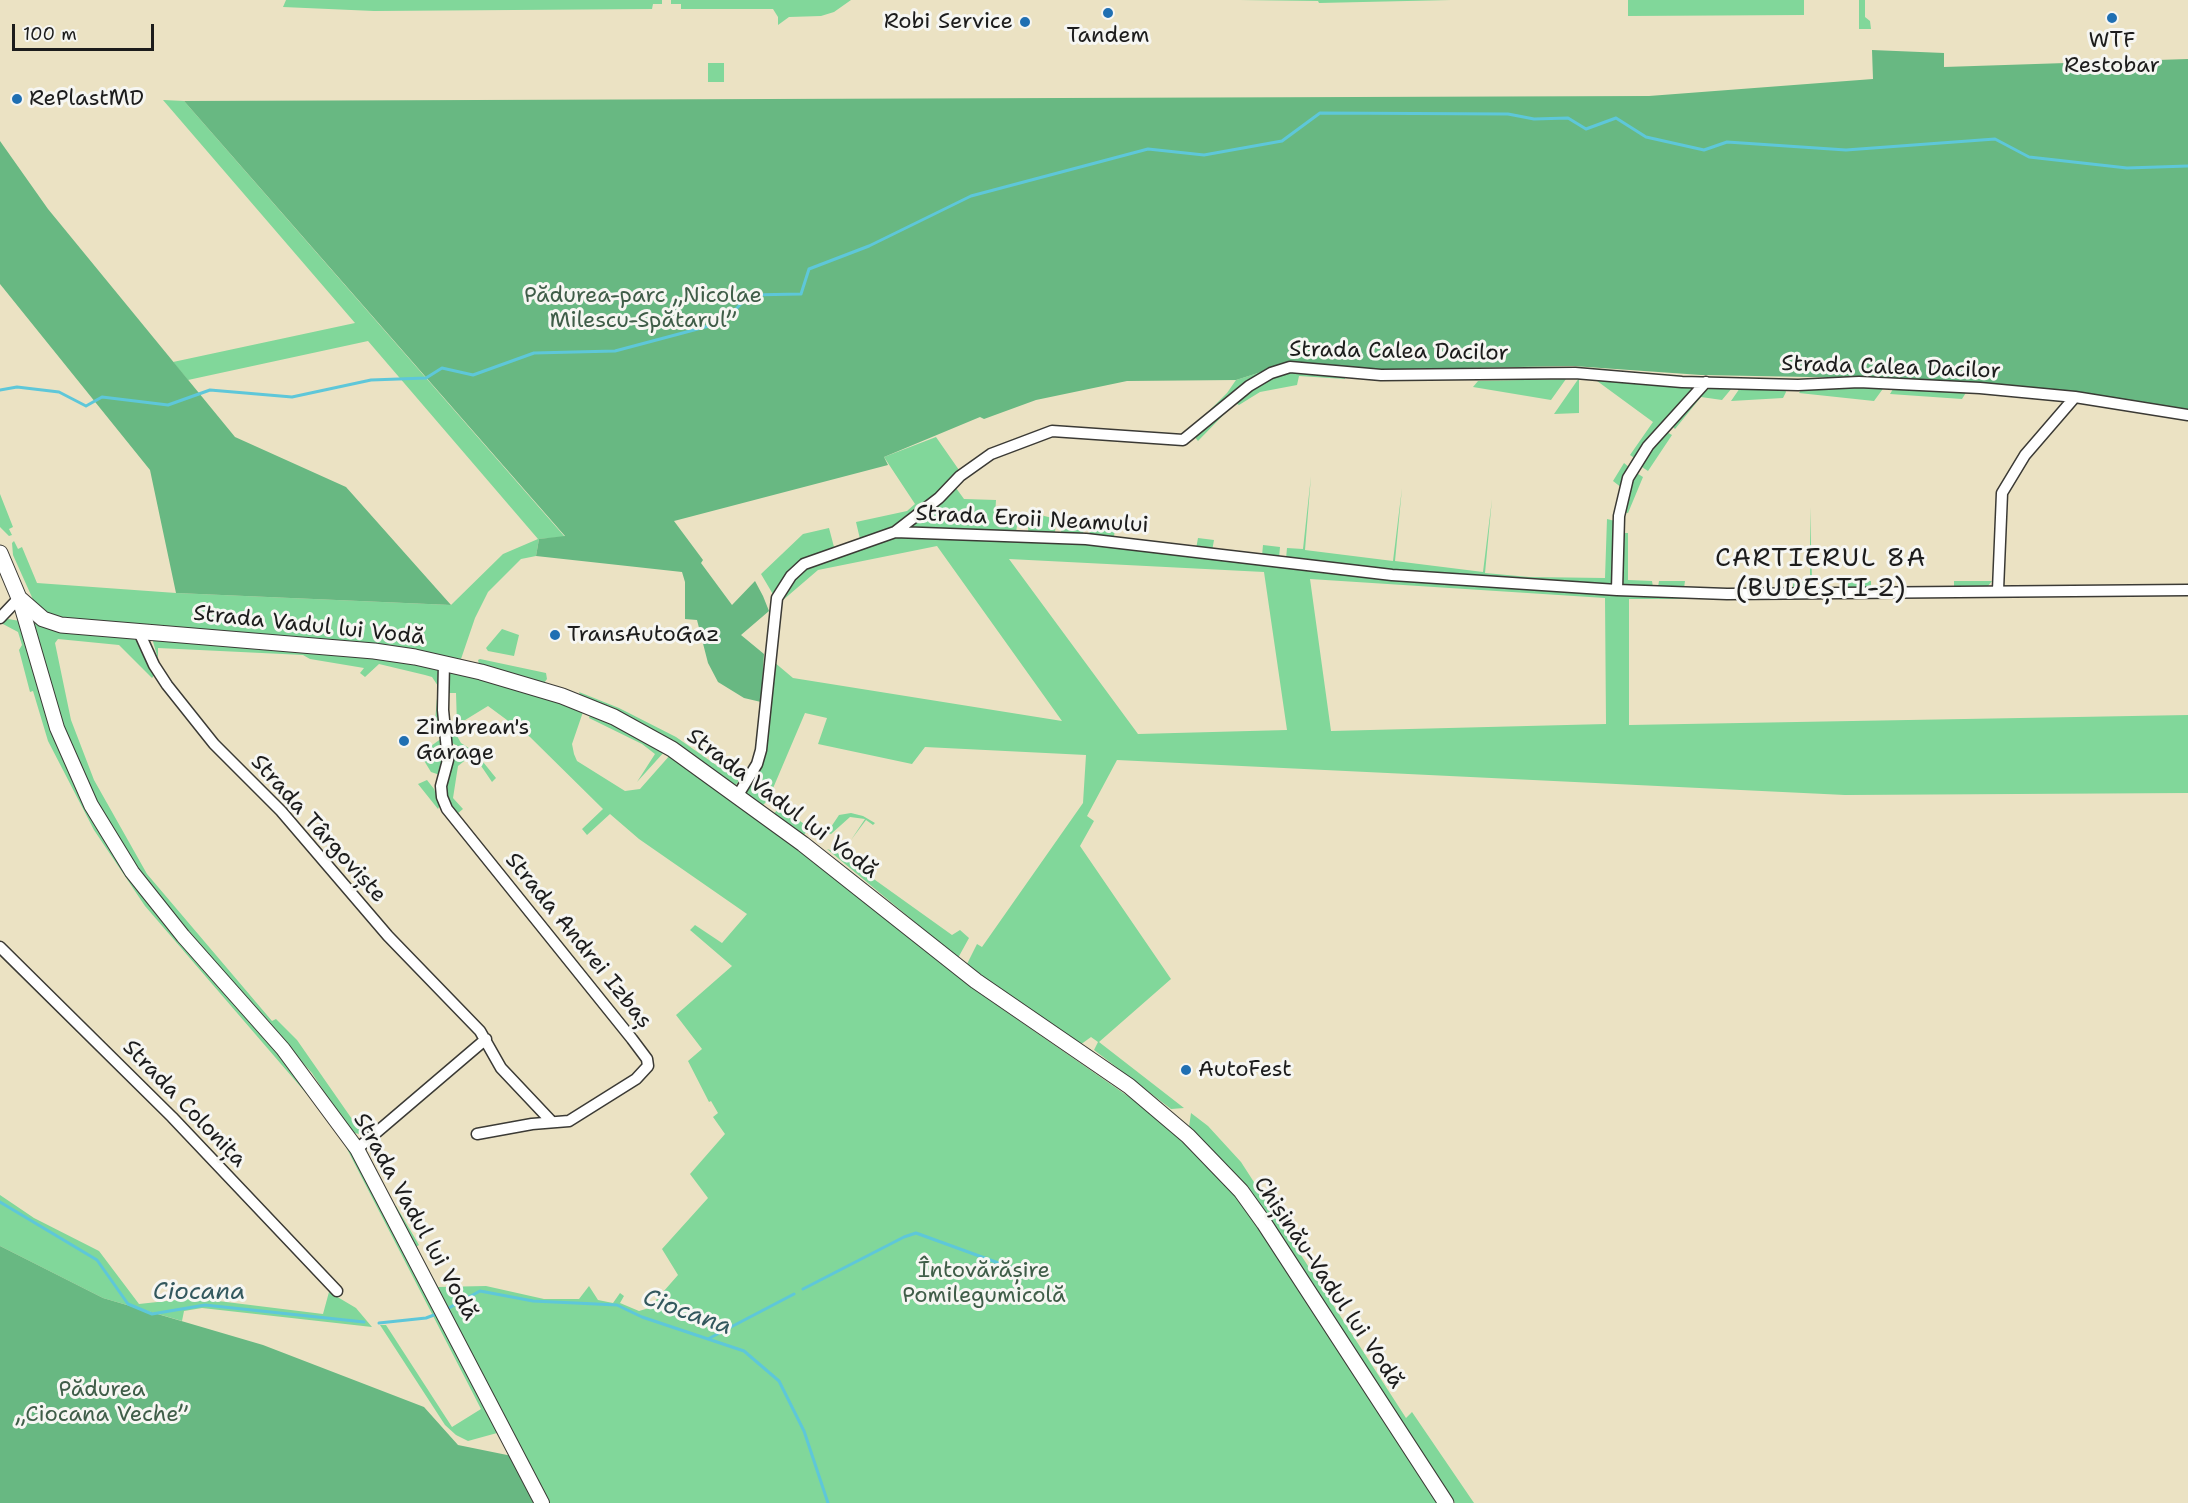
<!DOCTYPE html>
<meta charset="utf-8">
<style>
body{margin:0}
#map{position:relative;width:2188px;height:1503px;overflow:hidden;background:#ebe2c3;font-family:"Shantell Sans",sans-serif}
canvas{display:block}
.scale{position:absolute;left:12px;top:24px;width:142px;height:27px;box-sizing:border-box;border:3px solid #1c1c1c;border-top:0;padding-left:8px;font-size:18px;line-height:21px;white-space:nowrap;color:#1c1c1c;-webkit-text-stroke:4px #f6f6f2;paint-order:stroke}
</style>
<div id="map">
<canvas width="2188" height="1503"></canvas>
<div class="scale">100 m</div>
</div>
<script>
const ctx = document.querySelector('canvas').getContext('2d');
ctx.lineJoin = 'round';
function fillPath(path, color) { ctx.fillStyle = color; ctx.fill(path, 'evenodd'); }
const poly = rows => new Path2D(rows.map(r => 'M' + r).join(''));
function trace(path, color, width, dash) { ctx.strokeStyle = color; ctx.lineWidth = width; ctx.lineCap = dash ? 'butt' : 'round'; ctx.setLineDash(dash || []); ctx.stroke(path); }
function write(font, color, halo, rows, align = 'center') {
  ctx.font = font + ' "Shantell Sans",sans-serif'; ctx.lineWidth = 6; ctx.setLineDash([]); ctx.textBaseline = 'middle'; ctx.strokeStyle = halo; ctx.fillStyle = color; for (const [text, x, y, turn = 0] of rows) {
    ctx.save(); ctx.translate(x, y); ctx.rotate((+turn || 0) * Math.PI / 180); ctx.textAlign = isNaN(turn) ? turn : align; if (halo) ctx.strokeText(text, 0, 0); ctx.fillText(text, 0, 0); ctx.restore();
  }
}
const green = poly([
 [286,0,662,0,662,4,653,4,652,9,374,11,283,7],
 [671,0,851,0,834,12,821,16,789,17,778,25,778,17,773,9,681,9,681,4,671,4],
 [1240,0,1451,0,1319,3,1318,1],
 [1628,0,1804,0,1804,15,1628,16],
 [1859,0,1865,0,1865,17,1870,21,1871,29,1859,29],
 [708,63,724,63,724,82,708,82],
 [163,100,184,101,565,537,539,539,536,556,521,559,488,592,475,618,461,659,376,645,53,618,35,604,13,555,12,543,14,541,18,549,22,547,37,583,176,593,451,605,503,554,538,539,368,341,188,380,173,362,355,323],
 [1280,366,1194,426,1227,393,1236,380],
 [1291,371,1345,375,1345,379,1299,376,1297,385,1260,392,1239,405,1235,403,1198,441,1194,436,1232,401,1277,374],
 [1579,378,1579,413,1554,414],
 [1593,378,1697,387,1636,459,1630,455,1653,422],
 [1566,379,1551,400,1473,387,1478,381],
 [1885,386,1874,401,1799,393,1803,387],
 [1711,387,1732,388,1722,400,1701,397,1675,429,1671,425,1696,399],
 [1740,388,1785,389,1786,392,1783,398,1731,401],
 [1893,389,1967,391,1962,399,1890,394],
 [1665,431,1672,435,1648,471,1639,465],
 [936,437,959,470,937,495,891,530,860,539,856,522,907,511,915,504,884,457],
 [1624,463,1630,468,1622,488,1613,481],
 [1635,472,1643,477,1628,513,1623,512],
 [1311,476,1305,550,1393,561,1402,488,1395,561,1483,572,1492,499,1485,573,1529,577,1605,578,1607,519,1615,521,1611,586,1507,582,1286,559,1287,548,1303,549],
 [956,488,964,499,996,500,995,516,1018,518,1016,533,906,529],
 [0,494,13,527,9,529,12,535,9,536,0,527],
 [1810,507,1812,580,1816,581,1816,589,1793,590,1793,581,1810,581],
 [1029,512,1056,519,1055,533,1028,532],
 [1062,520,1084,523,1083,535,1061,533],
 [1091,524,1115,527,1114,537,1089,536],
 [829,528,834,547,798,563,774,596,761,574,803,534],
 [1621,533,1628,533,1628,580,1652,581,1653,587,1620,587],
 [907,537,1130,546,1451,585,1734,599,1629,599,1629,725,2188,715,2188,793,1845,795,1117,760,1087,816,1094,821,1080,846,1171,979,1099,1042,1184,1108,1171,1109,1094,1050,1098,1042,1091,1037,1080,1045,966,966,977,944,982,947,1083,803,1086,755,925,747,912,764,818,744,827,718,805,713,768,800,761,807,745,796,761,763,768,735,774,662,793,678,1062,721,937,546,818,570,783,600,801,570,889,539],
 [1009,559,1264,572,1287,730,1138,734],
 [1310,579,1605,598,1606,724,1331,731],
 [1198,538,1214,540,1212,551,1196,549],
 [1263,545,1280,547,1279,558,1262,556],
 [1659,581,1685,581,1684,588,1658,587],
 [1843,581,1871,581,1871,588,1843,589],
 [1954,581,1992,581,1988,586,1954,587],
 [8,619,20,621,94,821,265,1034,349,1146,498,1429,497,1433,468,1441,456,1435,445,1425,380,1325,386,1325,452,1427,481,1409,345,1145,324,1114,145,906,94,830,48,741,33,691,30,692,19,650,22,645,18,632,1,623],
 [33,622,48,628,131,637,137,641,156,673,152,678,119,645,58,639,55,643,71,720,94,780,147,874,272,1021,276,1019,297,1040,361,1132,366,1133,364,1135,350,1132,312,1073,207,958,132,865,93,802,69,750],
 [502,629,519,635,514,656,488,651,486,648],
 [152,638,377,656,441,669,439,728,434,734,438,686,432,677,425,675,379,664,365,677,360,673,364,668,310,659,303,655,158,648,158,659],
 [480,659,546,673,547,679,544,683,479,664,478,660],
 [450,669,584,709,572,744,574,754,577,761,625,791,640,789,671,754,847,886,975,990,1158,1117,1232,1192,1255,1222,1438,1503,546,1503,392,1209,396,1206,419,1245,416,1247,438,1287,486,1286,544,1299,579,1299,589,1286,598,1300,613,1303,620,1293,624,1296,620,1303,639,1311,649,1308,678,1275,662,1249,708,1198,690,1174,725,1134,713,1117,718,1113,711,1101,709,1102,688,1061,702,1049,676,1015,732,966,690,930,695,925,722,943,747,914,639,839,610,814,587,835,582,829,603,809,530,737,488,706,457,725,456,693,448,693],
 [579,692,619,708,676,737,739,781,734,787,582,699],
 [591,713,665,751,637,782,655,754,642,744,589,718],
 [448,736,457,736,461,743,475,752,496,778,492,782,473,754,452,743],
 [442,738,445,749,441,773,437,774,431,772,420,754],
 [457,755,468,758,458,766,453,798,463,809,457,814,447,800,445,788,452,760],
 [427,780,434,789,440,805,438,809,418,784],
 [781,807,804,824,813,819,816,821,802,837,772,815],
 [851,813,863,816,875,823,873,825,866,820,851,840,865,819,850,817,831,834,827,833,839,815],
 [827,849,836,852,952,935,960,930,969,938,958,958],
 [1191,1113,1208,1126,1241,1162,1406,1418,1412,1412,1474,1503,1455,1503,1270,1218,1245,1185,1189,1127],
 [0,1195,34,1218,99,1251,139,1304,194,1298,323,1314,329,1292,356,1308,372,1327,202,1308,184,1311,182,1321,103,1298,0,1246]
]);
const forest = poly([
 [1872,50,1944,53,1944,67,2188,59,2188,410,2086,394,1863,378,1701,375,1573,366,1351,370,1280,366,1236,380,1127,381,1036,400,984,419,980,417,884,457,888,465,674,521,703,560,701,563,732,605,755,581,763,596,769,611,741,635,764,654,761,702,744,698,718,682,708,663,697,620,685,619,685,582,682,572,536,556,539,539,565,536,184,101,1649,96,1873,79],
 [0,141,48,209,235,437,346,487,451,605,176,593,150,470,0,284],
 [0,1246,103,1298,263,1345,424,1407,458,1445,512,1456,537,1503,0,1503]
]);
const stream = poly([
 [0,390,17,387,59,392,86,406,102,397,168,405,210,390,292,397,371,380,426,378,442,368,473,375,534,353,615,351,724,322,749,295,801,294,809,269,869,246,971,196,1148,149,1204,155,1282,141,1320,113,1508,114,1534,119,1568,118,1586,129,1616,118,1646,137,1704,150,1727,142,1846,150,1995,139,2029,157,2127,168,2188,166],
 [0,1202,97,1260,128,1304,152,1314,205,1305,364,1322],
 [803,1289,904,1237,916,1233,1026,1273],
 [447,1309,480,1291,533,1301,617,1305,642,1317,744,1351,779,1381,804,1431,828,1503],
 [379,1323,426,1318,434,1315],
 [708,1339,794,1294]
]);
const minor = poly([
 [895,532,939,498,960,476,991,454,1052,431,1183,440,1249,386,1271,373,1290,367,1381,375,1575,373,1682,382,1798,385,1859,382,1980,388,2075,397,2188,415],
 [1617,590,1619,516,1628,478,1648,446,1706,382],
 [1998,590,2002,493,2025,455,2075,397],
 [0,618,19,598],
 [139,632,154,665,167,685,214,744,281,811,388,936,480,1031,501,1068,552,1122],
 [444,663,443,710,448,760,441,786,442,797,447,809,632,1039,647,1059,648,1066,636,1079,569,1121,532,1124,477,1134],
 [738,795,757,764,761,750,777,598,791,576,804,564,895,532,1086,539,1392,575,1617,590,1727,594,2188,590],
 [0,947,172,1117,337,1291],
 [357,1149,486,1039]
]);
const tertiary = poly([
 [19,598,57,728,91,805,132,872,183,936,283,1049,357,1149,542,1503]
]);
const secondary = poly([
 [0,553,19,598,43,619,61,625,374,651,415,657,481,672,562,696,614,717,672,749,803,844,976,981,1129,1086,1188,1136,1241,1191,1264,1223,1446,1503]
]);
const markers = [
 [1108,13,6,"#1f6fb2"],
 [2112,18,6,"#1f6fb2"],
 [1025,22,6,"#1f6fb2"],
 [17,99,6,"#1f6fb2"],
 [555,635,6,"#1f6fb2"],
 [404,741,6,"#1f6fb2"],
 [1186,1070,6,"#1f6fb2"]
];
const poiNames = [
 ["Robi Service",1013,22,"right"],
 ["Tandem",1108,36,"center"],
 ["WTF",2112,41,"center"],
 ["Restobar",2112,66,"center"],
 ["RePlastMD",29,99],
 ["TransAutoGaz",567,635],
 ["Zimbrean's",416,728],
 ["Garage",416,753],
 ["AutoFest",1198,1070]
];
const parkNames = [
 ["Pădurea-parc „Nicolae",643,296],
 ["Milescu-Spătarul”",643,321],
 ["Întovărășire",984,1271],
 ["Pomilegumicolă",984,1296],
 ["Pădurea",102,1390],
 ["„Ciocana Veche”",102,1415]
];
const streetNames = [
 ["Strada Calea Dacilor",1399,352,1],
 ["Strada Calea Dacilor",1891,368,2],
 ["Strada Eroii Neamului",1032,520,3],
 ["Strada Vadul lui Vodă",309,626,6],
 ["Strada Vadul lui Vodă",782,804,37],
 ["Strada Târgoviște",318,829,48],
 ["Strada Andrei Izbaș",578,941,51],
 ["Strada Colonița",184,1104,46],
 ["Strada Vadul lui Vodă",415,1217,61],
 ["Chișinău-Vadul lui Vodă",1328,1283,56]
];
const waterNames = [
 ["Ciocana",199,1293],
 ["Ciocana",687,1313,20]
];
const quarterNames = [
 ["CARTIERUL 8A",1821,559],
 ["(BUDEȘTI-2)",1821,589]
];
fillPath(green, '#81d79a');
fillPath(forest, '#68b882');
trace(stream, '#5ec7d9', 3);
trace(minor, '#3b3a35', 13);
trace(tertiary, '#3b3a35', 16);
trace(secondary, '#3b3a35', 17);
trace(minor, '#fff', 10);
trace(tertiary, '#fff', 14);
trace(secondary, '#fff', 15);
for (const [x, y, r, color] of markers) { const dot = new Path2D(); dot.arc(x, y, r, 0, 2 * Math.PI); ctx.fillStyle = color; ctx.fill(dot); trace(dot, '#f6f6f2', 2); }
write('22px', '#1c1c1c', '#f6f6f2', poiNames, 'left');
write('22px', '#3f5d48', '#f6f6f2', parkNames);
write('22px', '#1c1c1c', '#f6f6f2', streetNames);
write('italic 24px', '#33585e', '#f6f6f2', waterNames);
ctx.letterSpacing = '1.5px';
write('26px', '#1c1c1c', '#f6f6f2', quarterNames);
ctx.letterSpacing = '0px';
</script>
